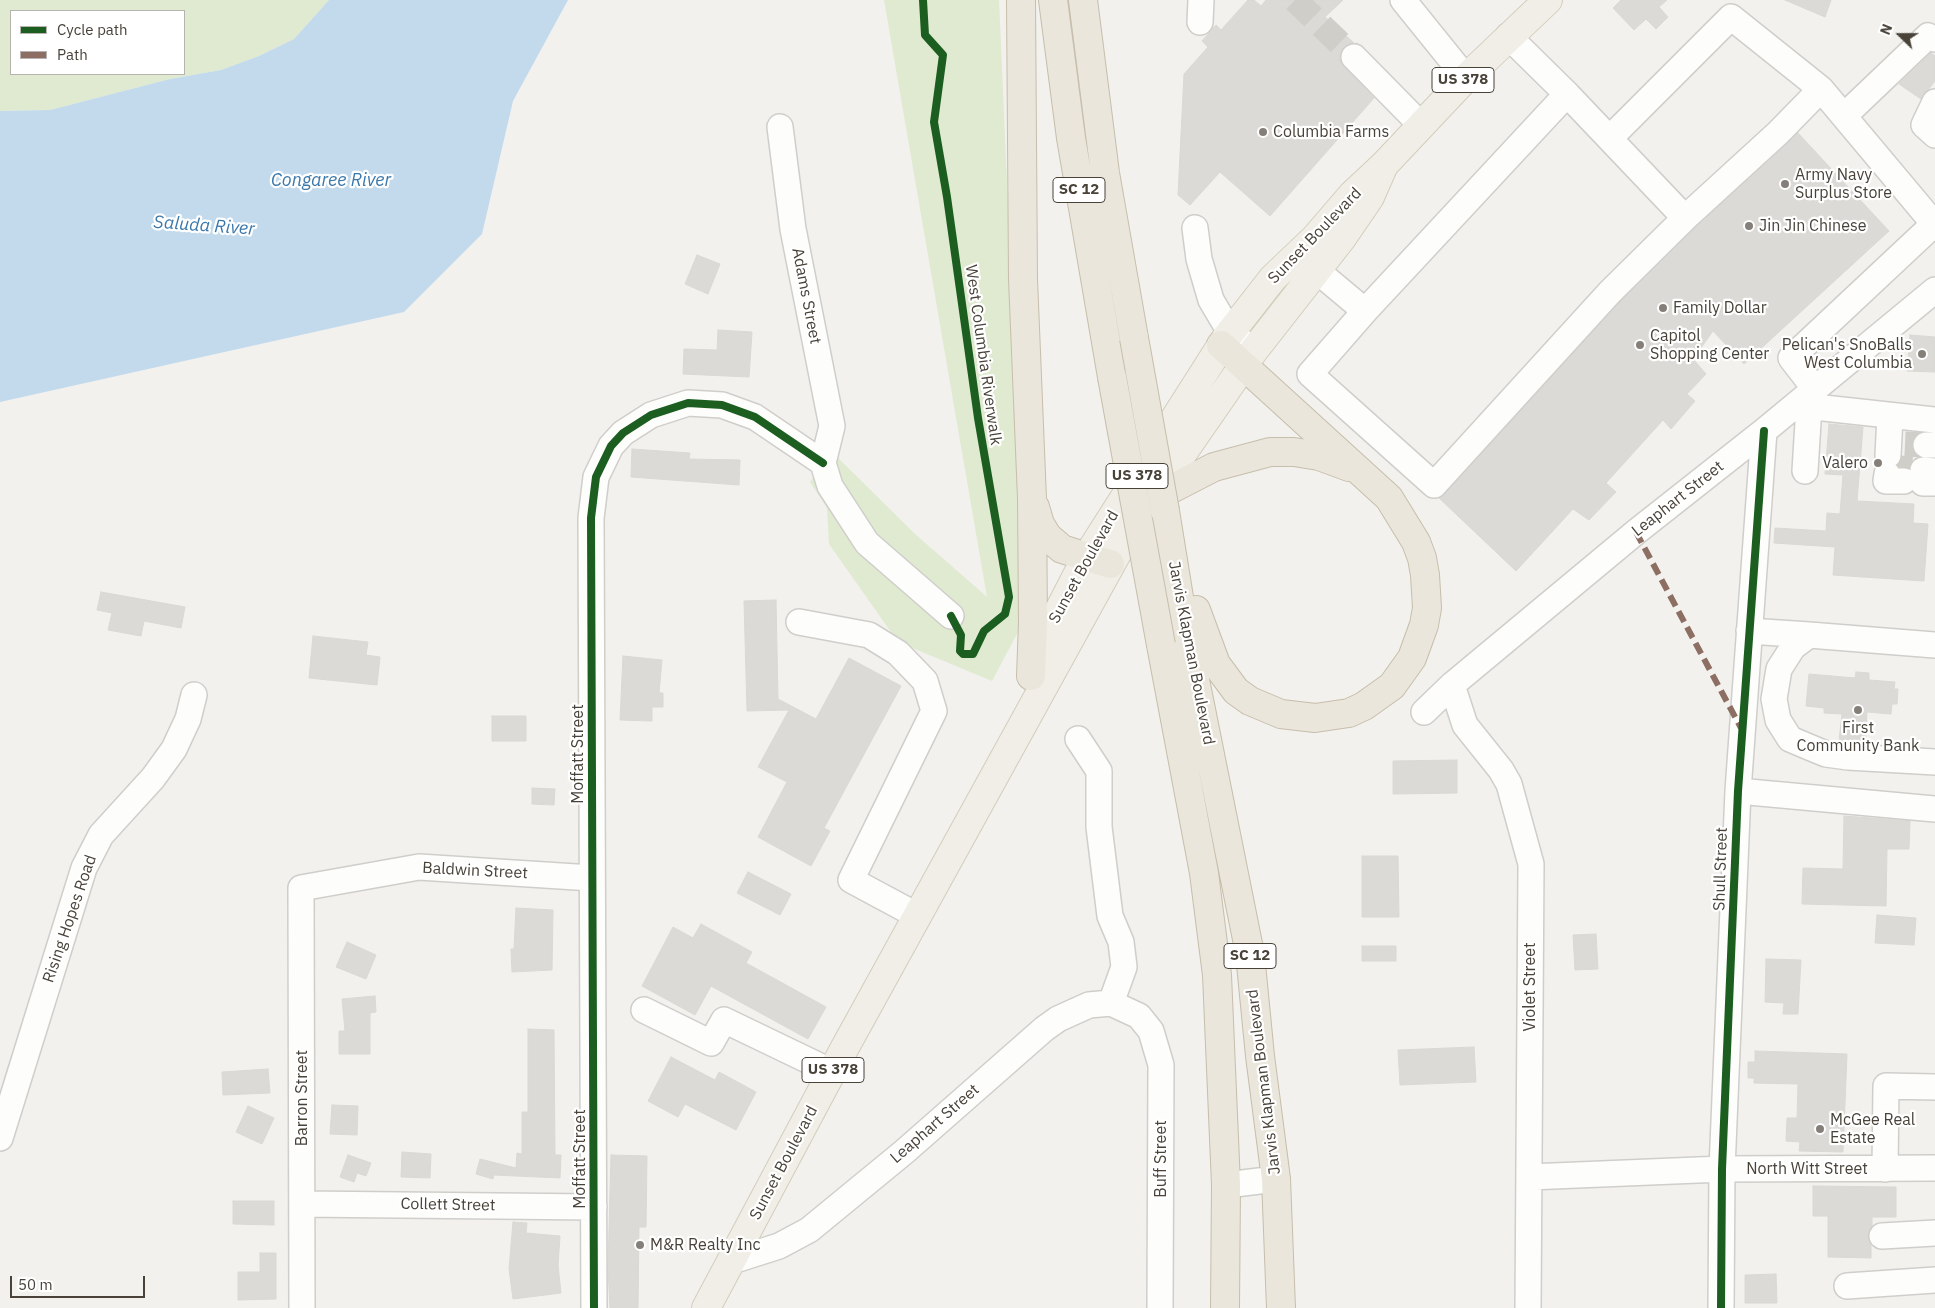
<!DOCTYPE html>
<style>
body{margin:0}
#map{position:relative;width:1935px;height:1308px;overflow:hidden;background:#f2f1ed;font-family:"IBM Plex Sans",sans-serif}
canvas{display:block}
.legend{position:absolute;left:10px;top:10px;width:175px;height:65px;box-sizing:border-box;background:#fff;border:1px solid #b6b3b0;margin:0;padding:6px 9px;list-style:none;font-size:15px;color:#484239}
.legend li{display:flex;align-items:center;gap:10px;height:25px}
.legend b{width:25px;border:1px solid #b6b3b0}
.north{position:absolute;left:1875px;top:10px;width:50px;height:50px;-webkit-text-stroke:4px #fff;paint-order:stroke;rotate:292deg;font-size:14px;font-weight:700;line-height:20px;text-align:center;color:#484239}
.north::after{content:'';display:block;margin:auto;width:18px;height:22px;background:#484239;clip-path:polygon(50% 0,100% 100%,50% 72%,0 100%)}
.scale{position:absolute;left:10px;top:1276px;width:135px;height:22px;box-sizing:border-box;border:2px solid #484239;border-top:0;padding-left:6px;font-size:15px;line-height:18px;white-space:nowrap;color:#484239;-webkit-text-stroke:4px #fff;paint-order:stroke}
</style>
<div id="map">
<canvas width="1935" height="1308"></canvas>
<ul class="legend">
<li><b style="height:6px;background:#1b5e20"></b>Cycle path</li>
<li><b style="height:6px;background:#8d6e63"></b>Path</li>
</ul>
<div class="north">N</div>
<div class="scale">50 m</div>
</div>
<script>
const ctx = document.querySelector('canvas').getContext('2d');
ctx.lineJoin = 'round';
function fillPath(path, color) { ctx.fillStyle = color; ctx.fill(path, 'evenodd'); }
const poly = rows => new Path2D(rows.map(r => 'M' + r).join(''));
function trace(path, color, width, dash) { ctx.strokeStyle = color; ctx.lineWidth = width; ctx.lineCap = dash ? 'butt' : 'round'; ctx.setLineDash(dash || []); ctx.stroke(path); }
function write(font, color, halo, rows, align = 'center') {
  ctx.font = font + ' "IBM Plex Sans",sans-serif'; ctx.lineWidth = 4.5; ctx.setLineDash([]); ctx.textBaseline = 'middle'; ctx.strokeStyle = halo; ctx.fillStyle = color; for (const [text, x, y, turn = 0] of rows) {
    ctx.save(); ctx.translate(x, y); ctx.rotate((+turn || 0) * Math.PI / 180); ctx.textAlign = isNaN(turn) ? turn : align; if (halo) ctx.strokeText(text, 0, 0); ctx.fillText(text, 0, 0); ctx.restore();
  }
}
const green = poly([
 [0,0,329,0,294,39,259,56,221,70,170,79,50,110,0,111],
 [11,11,184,11,184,74,11,74],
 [884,0,999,0,1026,617,992,681,898,642,829,544,827,508,810,482,831,451,915,534,987,597]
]);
const water = poly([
 [329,0,568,0,513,101,482,234,404,312,0,402,0,111,50,110,170,79,221,70,259,56,294,39]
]);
const building = poly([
 [1248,0,1254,0,1261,6,1266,0,1343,0,1325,17,1354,43,1344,47,1340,54,1340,61,1374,98,1270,216,1220,172,1190,205,1178,195,1184,74,1208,47,1202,41,1216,25,1221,30,1248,0],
 [1621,0,1667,0,1659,7,1668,17,1656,29,1646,19,1634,30,1613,8,1621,0],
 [1785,0,1831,0,1825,17,1785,0],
 [1931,53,1935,56,1935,81,1921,99,1899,84,1931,53],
 [1798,133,1889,231,1744,364,1713,331,1693,359,1706,374,1687,394,1695,401,1671,429,1663,420,1606,483,1616,492,1589,520,1573,509,1516,571,1439,498,1620,302,1695,228,1798,133],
 [697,255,720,264,708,294,685,284,697,255],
 [718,330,752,332,749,377,683,374,684,349,717,350,718,330],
 [1910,335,1935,337,1935,372,1907,371,1910,335],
 [1829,424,1863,427,1857,501,1914,504,1913,523,1928,524,1924,581,1833,575,1835,547,1774,543,1775,528,1826,531,1827,513,1840,514,1843,475,1825,474,1829,424],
 [632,449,690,453,689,459,740,460,739,485,631,477,632,449],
 [101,592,185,607,181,628,144,621,141,636,108,630,112,613,97,610,101,592],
 [776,600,778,699,816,719,849,658,901,686,824,828,830,831,811,866,758,837,787,782,758,767,789,710,747,711,744,601,776,600],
 [313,636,368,642,366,655,380,657,377,685,309,678,313,636],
 [623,656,662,660,659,693,663,693,663,707,652,707,652,721,620,720,623,656],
 [1856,672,1869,673,1869,680,1895,682,1894,689,1898,689,1897,704,1892,704,1891,714,1867,712,1865,744,1839,741,1842,714,1824,713,1824,708,1806,706,1809,674,1855,678,1856,672],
 [492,716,526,716,526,741,492,741,492,716],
 [1457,760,1457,793,1393,794,1393,761,1457,760],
 [532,788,555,789,554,805,532,804,532,788],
 [1844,816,1910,821,1909,849,1887,849,1886,906,1802,904,1803,868,1843,869,1844,816],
 [1362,856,1398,856,1399,917,1362,917,1362,856],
 [748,872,791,894,780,915,737,893,748,872],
 [516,908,553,910,552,970,512,972,511,949,514,949,516,908],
 [1877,915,1916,918,1914,945,1875,943,1877,915],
 [701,924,752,952,746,963,826,1007,808,1039,711,986,695,1015,642,986,673,927,693,938,701,924],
 [1596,934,1598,969,1575,970,1573,935,1596,934],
 [347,942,376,955,366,979,336,967,347,942],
 [1362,946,1396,946,1396,961,1362,961,1362,946],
 [1766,959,1801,960,1798,1014,1783,1014,1784,1003,1765,1002,1766,959],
 [375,996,376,1012,370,1013,370,1054,339,1054,339,1031,345,1031,342,999,375,996],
 [528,1029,554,1030,555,1155,561,1155,560,1178,494,1175,493,1179,476,1174,480,1159,516,1168,517,1153,522,1154,522,1112,528,1112,528,1029],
 [1474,1047,1476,1082,1400,1085,1398,1050,1474,1047],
 [1755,1051,1847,1054,1843,1152,1799,1151,1800,1142,1786,1141,1787,1118,1797,1118,1798,1084,1754,1083,1754,1078,1748,1078,1748,1062,1755,1062,1755,1051],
 [671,1057,715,1080,719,1072,756,1092,736,1130,685,1104,678,1117,648,1101,671,1057],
 [268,1069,270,1093,223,1095,222,1072,268,1069],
 [332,1105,358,1106,357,1135,330,1134,332,1105],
 [248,1106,274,1118,262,1144,236,1132,248,1106],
 [402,1152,431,1154,430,1178,401,1177,402,1152],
 [348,1155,371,1163,366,1176,357,1173,354,1182,340,1177,348,1155],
 [611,1155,647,1156,646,1227,639,1227,638,1308,610,1308,608,1268,611,1155],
 [1813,1186,1896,1187,1896,1217,1872,1217,1872,1227,1868,1236,1871,1245,1871,1258,1828,1257,1828,1216,1813,1216,1813,1186],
 [233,1201,274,1201,274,1225,233,1224,233,1201],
 [513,1222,527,1223,526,1233,560,1236,558,1265,561,1293,513,1299,509,1269,513,1222],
 [260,1253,276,1253,276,1299,238,1300,238,1272,260,1272,260,1253],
 [1776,1274,1777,1303,1745,1303,1745,1275,1776,1274]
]);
const minorTunnel = poly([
 [1295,0,1354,57],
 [1905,444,1926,445],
 [1887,467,1923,470]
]);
const minor = poly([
 [1403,0,1466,78],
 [1200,22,1201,0],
 [1354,57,1421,125],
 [1821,89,1935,225],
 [1935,102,1924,125,1935,135],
 [1844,116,1928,36,1935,39],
 [780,127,793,229,832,426,823,463],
 [1610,138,1731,17,1821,89,1778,133,1685,218],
 [1195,228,1199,259,1211,300,1224,322,1252,353],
 [1316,270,1365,311,1567,94,1508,36],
 [1365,311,1310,374,1434,485,1610,292,1685,218,1567,94],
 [1815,389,1791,358,1934,224,1935,219],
 [1796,405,1935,420],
 [1926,445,1935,445],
 [1888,455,1890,416],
 [823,463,830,486,867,543,951,616],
 [1923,470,1935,471,1934,483,1923,483],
 [1805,471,1809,406],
 [1887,474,1886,481,1904,481],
 [799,622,869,635,898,653,925,681,934,711,851,880,918,916],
 [1749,631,1809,635],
 [1935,645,1809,635,1793,647,1779,669,1774,699,1778,720,1790,739,1809,747,1826,754,1848,757,1935,762],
 [1452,685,1465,725,1501,770,1509,784,1531,864,1528,1308],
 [1424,712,1452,685,1636,532,1764,431,1935,290],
 [1078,739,1099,771,1099,827,1110,916,1121,942,1124,967,1111,1003],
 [1738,791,1935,809],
 [644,1010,711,1043,724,1020,832,1072],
 [0,1138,84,868,101,835,153,778,174,749,188,719,194,695],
 [1885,1169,1886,1086,1935,1087],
 [1529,1177,1722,1169,1935,1168],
 [1226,1185,1276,1179],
 [303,1204,594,1207],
 [1882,1236,1935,1233],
 [732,1261,779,1246,809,1230,904,1152,1044,1029,1058,1019,1089,1005,1111,1003,1139,1016,1151,1031,1161,1065,1160,1308],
 [1847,1286,1935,1280],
 [302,1308,301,888,419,867,592,878],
 [594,1308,591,518,596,477,611,446,623,433,651,415,688,403,722,405,755,417,823,463],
 [1721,1308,1722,1169,1738,791,1764,431]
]);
const major = poly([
 [1032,672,1054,620,1086,558,1226,338,1273,278,1315,238,1352,195,1384,165,1466,78,1548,0],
 [706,1308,843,1051,1131,528,1252,353,1342,238,1370,197,1384,165]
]);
const highway = poly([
 [1021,0,1023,279,1032,499,1033,622,1031,676],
 [1053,0,1071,138,1112,377],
 [1083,0,1105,173,1134,338],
 [1148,501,1214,467,1270,452,1294,452,1319,456,1349,467],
 [1035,507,1040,524,1048,537,1062,549,1110,564],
 [1165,511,1181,610,1250,954,1260,1056,1276,1179,1281,1308],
 [1196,610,1216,664,1236,691,1250,701,1281,714,1315,718,1349,713,1364,706,1392,686,1412,658,1424,625,1427,608,1425,575,1422,558,1416,542,1389,498,1221,345],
 [1161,645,1204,873,1217,975,1226,1185,1225,1308]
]);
const highwayBridge = poly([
 [1134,338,1165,511],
 [1112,377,1161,645]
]);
const quiet = poly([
 [1636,532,1741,728]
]);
const cycleway = poly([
 [923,0,925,35,943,55,934,122,947,197,978,418,1009,597,1005,614,984,631,973,654,963,654,960,651,961,635,951,616],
 [594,1308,591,518,596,477,611,446,623,433,651,415,688,403,722,405,755,417,823,463],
 [1721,1308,1722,1169,1738,791,1764,431]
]);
const markers = [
 [1263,132,5,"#847f78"],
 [1785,184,5,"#847f78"],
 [1749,226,5,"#847f78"],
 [1663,308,5,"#847f78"],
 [1640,345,5,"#847f78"],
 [1922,354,5,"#847f78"],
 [1878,463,5,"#847f78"],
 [1858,710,5,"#847f78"],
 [1820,1129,5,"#847f78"],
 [640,1245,5,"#847f78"]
];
const shields = [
 [1463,80,62],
 [1079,190,52],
 [1137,476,62],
 [1250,956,52],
 [833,1070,62]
];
const shieldNames = [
 ["US 378",1463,80],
 ["SC 12",1079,190],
 ["US 378",1137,476],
 ["SC 12",1250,956],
 ["US 378",833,1070]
];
const poiNames = [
 ["Columbia Farms",1273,132],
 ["Army Navy",1795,175],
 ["Surplus Store",1795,193],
 ["Jin Jin Chinese",1759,226],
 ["Family Dollar",1673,308],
 ["Capitol",1650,336],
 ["Shopping Center",1650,354],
 ["Pelican's SnoBalls",1912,345,"right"],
 ["West Columbia",1912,363,"right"],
 ["Valero",1868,463,"right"],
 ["First",1858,728,"center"],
 ["Community Bank",1858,746,"center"],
 ["McGee Real",1830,1120],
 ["Estate",1830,1138],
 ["M&R Realty Inc",650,1245]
];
const streetNames = [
 ["Sunset Boulevard",1315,236,-46],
 ["Adams Street",806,296,79],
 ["West Columbia Riverwalk",983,355,82],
 ["Leaphart Street",1678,499,-38],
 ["Sunset Boulevard",1084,567,-61],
 ["Jarvis Klapman Boulevard",1191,653,79],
 ["Moffatt Street",578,754,-90],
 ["Shull Street",1721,869,-88],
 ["Baldwin Street",475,871,3],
 ["Rising Hopes Road",70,919,-71],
 ["Violet Street",1530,987,-90],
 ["Jarvis Klapman Boulevard",1264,1082,-97],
 ["Barron Street",302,1098,-90],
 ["Leaphart Street",935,1124,-41],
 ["Moffatt Street",580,1159,-90],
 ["Buff Street",1161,1159,-90],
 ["Sunset Boulevard",784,1163,-62],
 ["North Witt Street",1807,1169],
 ["Collett Street",448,1205,1]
];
const waterNames = [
 ["Congaree River",331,181],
 ["Saluda River",204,226,4]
];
fillPath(green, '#dfead0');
fillPath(water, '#c2daec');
fillPath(building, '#dcdad6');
trace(building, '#dad8d3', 1);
trace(minorTunnel, '#d0cec9', 25, [25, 12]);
trace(minor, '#d0cecb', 28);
trace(major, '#d3cdbc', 30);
trace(highway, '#c7beab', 30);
trace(minor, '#fdfdfc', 25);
trace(major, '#f0eee6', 28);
trace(highway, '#eae6dc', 28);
trace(highwayBridge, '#c7beab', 30, []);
trace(highwayBridge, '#eae6dc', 28);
trace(quiet, '#8d6e63', 6, [12, 6]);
trace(cycleway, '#1b5e20', 8);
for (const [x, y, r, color] of markers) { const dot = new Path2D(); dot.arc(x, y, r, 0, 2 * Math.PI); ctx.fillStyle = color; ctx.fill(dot); trace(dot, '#fff', 2); }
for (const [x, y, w] of shields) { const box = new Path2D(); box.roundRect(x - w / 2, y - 12.5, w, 25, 4); ctx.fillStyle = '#fff'; ctx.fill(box); trace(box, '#484239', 1); }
write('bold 15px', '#484239', null, shieldNames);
write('16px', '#484239', '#fff', poiNames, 'left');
write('16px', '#484239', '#fff', streetNames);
write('italic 18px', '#3b78ab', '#fff', waterNames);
</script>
